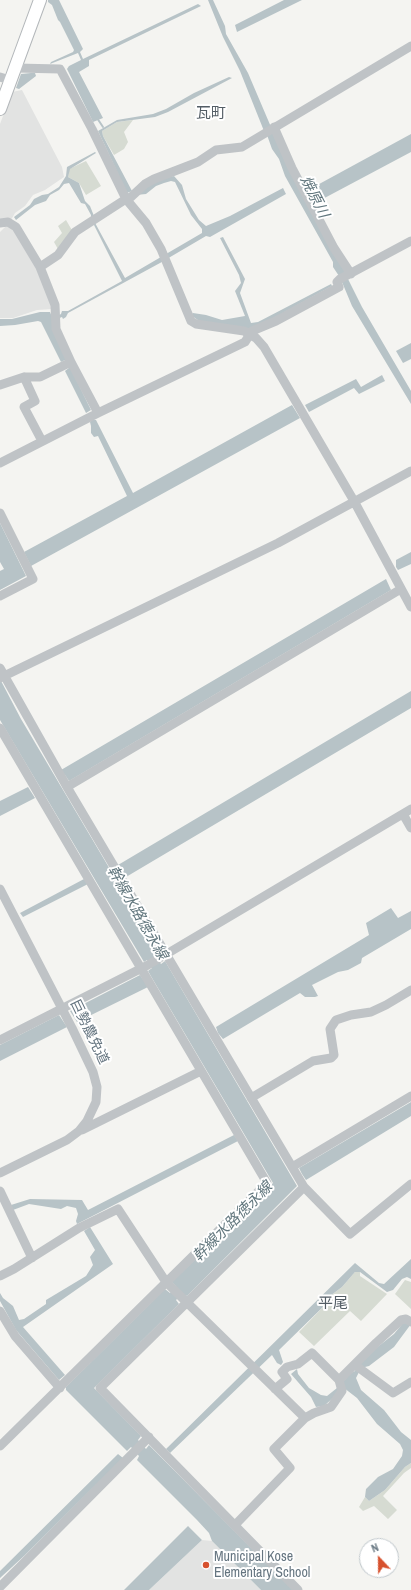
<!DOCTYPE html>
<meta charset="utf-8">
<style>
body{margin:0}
#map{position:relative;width:411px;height:1590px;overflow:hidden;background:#f4f4f1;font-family:"Archivo Narrow",sans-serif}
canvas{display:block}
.north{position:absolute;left:359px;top:1538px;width:40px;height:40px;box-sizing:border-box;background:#fff;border:1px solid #c1c8cc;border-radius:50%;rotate:338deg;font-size:11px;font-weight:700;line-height:16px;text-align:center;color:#657580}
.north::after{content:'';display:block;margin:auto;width:14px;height:18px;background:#d7512e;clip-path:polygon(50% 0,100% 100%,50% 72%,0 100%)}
</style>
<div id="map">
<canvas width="411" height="1590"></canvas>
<div class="north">N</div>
</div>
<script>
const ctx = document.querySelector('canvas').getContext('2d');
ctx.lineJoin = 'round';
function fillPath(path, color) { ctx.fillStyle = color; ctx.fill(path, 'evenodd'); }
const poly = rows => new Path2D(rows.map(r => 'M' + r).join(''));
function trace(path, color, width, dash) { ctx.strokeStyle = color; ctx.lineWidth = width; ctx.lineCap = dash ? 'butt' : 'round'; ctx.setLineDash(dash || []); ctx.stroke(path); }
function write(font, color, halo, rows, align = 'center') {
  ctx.font = font + ' "Archivo Narrow","Noto Sans JP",sans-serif'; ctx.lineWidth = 4; ctx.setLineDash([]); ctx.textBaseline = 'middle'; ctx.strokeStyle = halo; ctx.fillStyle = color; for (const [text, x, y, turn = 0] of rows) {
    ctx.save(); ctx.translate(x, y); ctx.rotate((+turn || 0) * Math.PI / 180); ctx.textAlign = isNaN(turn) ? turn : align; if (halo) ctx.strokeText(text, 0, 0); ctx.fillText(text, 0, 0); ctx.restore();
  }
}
const built = poly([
 [22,90,62,167,64,177,45,190,33,195,25,206,15,213,11,220,0,220,0,124,12,92],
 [7,225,15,230,40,270,53,309,37,310,13,318,0,318,0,232],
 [202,1540,212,1541,261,1590,149,1590]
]);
const green = poly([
 [133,120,124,132,128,142,124,149,114,155,103,136,102,131,117,122],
 [86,161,101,186,86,195,79,183,68,177,69,169],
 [66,220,73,232,59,251,54,242,62,233,58,226],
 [355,1272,360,1272,360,1276,387,1294,361,1321,350,1311,314,1346,299,1332,325,1305,330,1296,342,1287],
 [405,1280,411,1282,411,1309,395,1294],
 [411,1463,411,1468,404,1473,383,1496,397,1510,388,1519,374,1506,363,1511,359,1507,365,1497,369,1501,385,1490,405,1467]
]);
const water = poly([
 [48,0,59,0,83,49,80,52,83,59,198,4,201,6,89,60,89,66,79,72,103,118,93,122,67,69,69,66,81,60,78,53,50,64,51,62,73,52,74,50,60,22,58,20,52,5,48,2],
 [208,0,213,0,225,26,226,34,248,73,271,127,264,131,240,71,223,37],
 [284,0,302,0,237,32,235,25],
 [31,73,35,73,36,76,19,89,16,88,21,74],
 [229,77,232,78,168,112,155,117,117,122,102,131,103,136,132,191,127,193,98,131,117,120,153,114,166,109,194,93],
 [273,131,345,272,339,276,333,267,333,262,285,176,279,159,272,149,267,135],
 [411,134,411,152,317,202,310,189],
 [95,152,96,153,70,169,68,177,79,183,85,201,90,206,94,216,94,221,125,278,202,233,202,229,191,215,175,182,171,181,164,183,156,186,146,194,136,195,151,183,168,177,174,176,182,185,186,199,199,220,206,226,230,216,283,188,286,194,210,237,206,236,160,263,68,313,66,317,63,319,62,317,52,321,67,359,61,362,41,322,38,321,15,325,0,326,0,319,12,319,40,312,50,312,52,317,54,318,61,314,62,311,68,311,122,281,91,219,91,215,85,204,81,203,69,183,64,184,59,190,50,195,46,201,35,205,16,220,14,217,30,205,34,199,42,195,48,194,59,187,66,176,67,167],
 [223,237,245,279,240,293,251,323,258,322,331,284,332,286,259,326,246,329,199,321,191,315,193,313,206,315,222,320,245,316,235,291,241,283,239,275,220,238],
 [348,279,362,307,411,391,411,404,352,306,342,282],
 [411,343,411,359,403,363,396,351],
 [70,367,91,410,86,413,65,371],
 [382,375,385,381,359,394,354,388,309,412,305,405,356,379,361,387],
 [292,405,300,418,31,566,24,552,127,496,98,436,94,437,91,433,91,426,90,422,92,420,96,420,133,493],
 [0,523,26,576,0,590,0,571,4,569,0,562],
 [411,552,411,564,398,570,396,567,396,560],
 [386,579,391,590,69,781,65,775,61,770],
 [0,679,21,719,159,952,155,955,161,964,165,961,297,1186,187,1296,182,1294,176,1300,179,1304,94,1388,141,1436,138,1440,146,1449,149,1445,293,1590,261,1590,212,1541,209,1533,197,1520,137,1460,139,1456,131,1447,127,1451,66,1390,66,1387,165,1289,170,1293,176,1286,172,1282,273,1183,152,978,148,971,152,968,147,960,144,962,0,720],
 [411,691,411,708,126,877,118,865],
 [28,787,35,798,0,816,0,801],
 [84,879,88,884,23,917,20,913],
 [391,908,398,918,411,911,411,929,362,958,361,963,348,970,338,972,312,985,318,996,315,997,305,997,300,993,223,1039,218,1033,216,1027,369,935,366,923],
 [140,975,148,987,77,1022,70,1011],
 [59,1015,67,1027,0,1061,0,1045],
 [411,1102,411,1116,306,1180,302,1174,299,1168],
 [234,1135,238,1141,77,1224,76,1221,78,1214,76,1208,67,1206,61,1209,29,1204,13,1210,11,1205,30,1199,82,1200,88,1210],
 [90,1227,113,1264,23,1327,65,1375,59,1380,16,1330,0,1301,0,1293,3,1298,13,1306,19,1320,24,1319,46,1304,46,1300,86,1276,93,1265,90,1257,95,1250,84,1231],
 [411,1259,411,1279,407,1277,402,1279,393,1290,387,1292,360,1272,355,1272,342,1287,330,1296,325,1305,279,1350,283,1362,281,1365,277,1363,272,1355,170,1453,166,1449,355,1263,379,1283,384,1284],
 [403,1323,411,1324,394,1347,369,1366,361,1368,356,1378,361,1390,384,1410,401,1432,411,1440,411,1463,405,1467,385,1490,369,1501,365,1497,366,1489,378,1477,393,1469,402,1456,403,1450,400,1444,377,1424,357,1398,344,1388,324,1406,316,1407,311,1397,291,1374,297,1369,298,1374,309,1388,321,1395,327,1396,337,1388,351,1373,355,1371,360,1364,375,1349,394,1334],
 [118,1454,123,1458,24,1556,0,1578,0,1571],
 [188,1526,202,1540,149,1590,124,1590]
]);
const stream = poly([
 [97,118,103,127]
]);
const minor = poly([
 [16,68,60,69,92,129,126,199,131,197,145,184,154,179,198,162,216,150,242,147,411,46],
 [0,77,10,80],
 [274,127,292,168,334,248,351,274],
 [0,223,8,222,16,227,40,267],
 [24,377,35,401,24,407,42,441],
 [0,385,24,377,40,377,71,362],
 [98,413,71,362,56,329,55,305,40,267,58,255,75,232,126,199,146,223,161,249,191,321,196,324,244,331,256,338,264,347,354,501,411,607],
 [0,463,98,413,245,342,252,331,276,321,339,287,337,282,340,279,411,241],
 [0,513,33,579,0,596],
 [0,668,67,787,304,1187,350,1234,411,1184],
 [0,678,278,543,411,471],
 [0,728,267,1183,0,1446],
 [67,787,401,589],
 [403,814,411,828],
 [0,889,72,1028,93,1072,97,1087,96,1102,87,1121,79,1131,67,1140,0,1173],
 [0,1040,148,965,411,809],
 [251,1098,313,1061,331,1058,334,1055,330,1029,336,1020,351,1015,371,1012,386,1005,411,990],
 [82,1130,201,1071],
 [292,1167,411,1096],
 [0,1191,32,1258],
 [0,1276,14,1269,79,1228,118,1209,166,1282,305,1418],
 [0,1311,15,1336,60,1388],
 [355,1365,393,1393,411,1382],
 [275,1389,287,1379,282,1372,287,1367,298,1364,312,1353,339,1380],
 [235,1525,290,1468,274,1449,305,1418,314,1413,331,1407,342,1391,339,1380,376,1343,401,1320,406,1319,411,1322],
 [0,1587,149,1437],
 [298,1590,100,1388,304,1187]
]);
const major = poly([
 [0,109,40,0]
]);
const markers = [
 [206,1565,4,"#d7512e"]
];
const streetNames = [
 ["巨勢農免道",89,1032,64]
];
const poiNames = [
 ["Municipal Kose",214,1557],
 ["Elementary School",214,1573]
];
const neighbourhoodNames = [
 ["瓦町",211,114],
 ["平尾",333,1304]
];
const waterNames = [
 ["焼原川",314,197,63],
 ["幹線水路徳永線",137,913,60],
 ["幹線水路徳永線",233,1222,-45]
];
fillPath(built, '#e2e3e2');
fillPath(green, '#d6dbd2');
fillPath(water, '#b7c3c7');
trace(stream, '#b7c3c7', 2);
trace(major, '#b3b7ba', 14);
trace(minor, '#bfc3c6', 9);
trace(major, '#fff', 12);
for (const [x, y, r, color] of markers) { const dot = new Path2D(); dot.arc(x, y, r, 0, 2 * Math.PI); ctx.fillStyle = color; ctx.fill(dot); trace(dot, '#fff', 1.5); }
write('14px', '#657580', '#fff', streetNames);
write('14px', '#657580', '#fff', poiNames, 'left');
write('15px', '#535d65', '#fff', neighbourhoodNames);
write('italic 15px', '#61767d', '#fff', waterNames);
</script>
